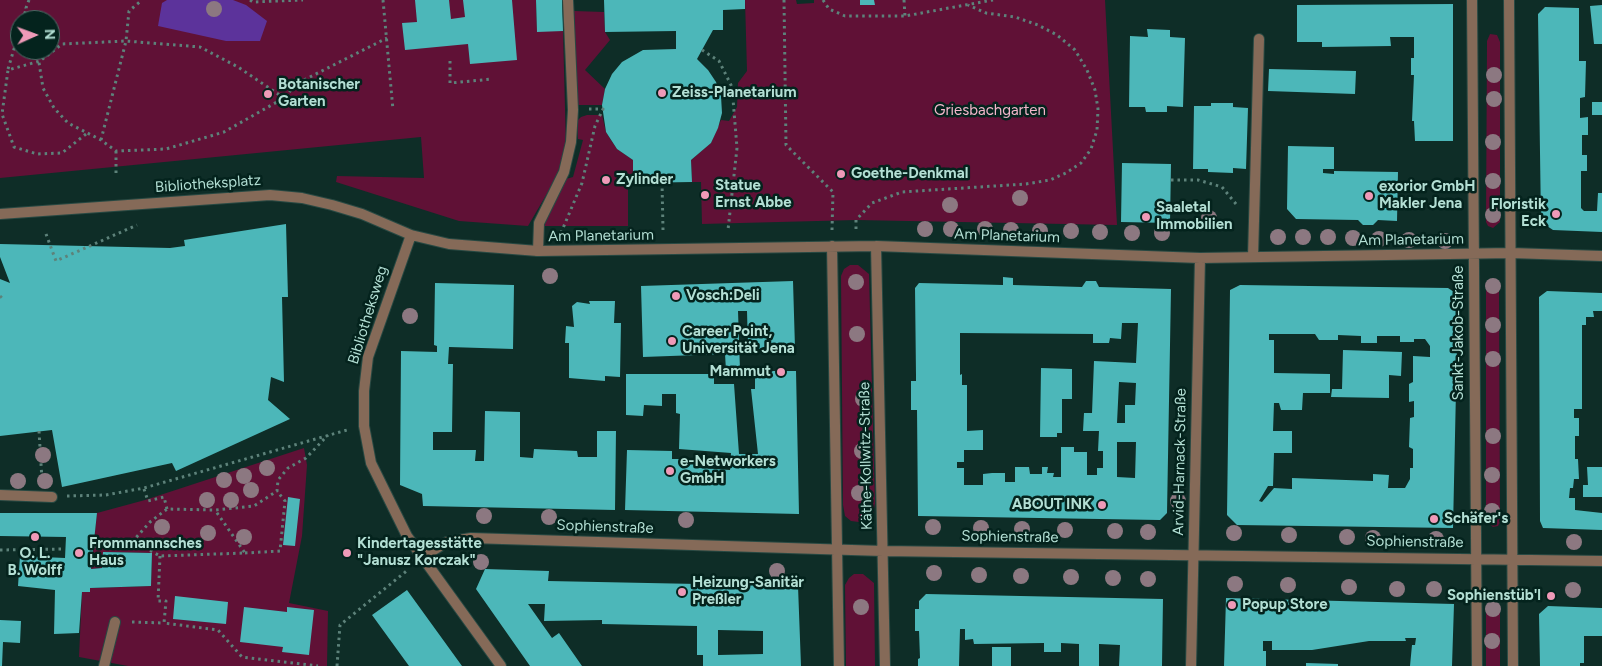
<!DOCTYPE html>
<meta charset="utf-8">
<style>
body{margin:0}
#map{position:relative;width:1602px;height:666px;overflow:hidden;background:#0e2d27;font-family:Figtree,sans-serif}
canvas{display:block}
.north{position:absolute;left:10px;top:10px;width:50px;height:50px;box-sizing:border-box;background:#04231d;border:1px solid #4a6e66;border-radius:50%;rotate:88deg;font-size:14px;font-weight:700;line-height:20px;text-align:center;color:#b3dfd4}
.north::after{content:'';display:block;margin:auto;width:18px;height:22px;background:#ef9ab8;clip-path:polygon(50% 0,100% 100%,50% 72%,0 100%)}
</style>
<div id="map">
<canvas width="1602" height="666"></canvas>
<div class="north">N</div>
</div>
<script>
const ctx = document.querySelector('canvas').getContext('2d');
ctx.lineJoin = 'round';
function fillPath(path, color) { ctx.fillStyle = color; ctx.fill(path, 'evenodd'); }
const poly = rows => new Path2D(rows.map(r => 'M' + r).join(''));
function trace(path, color, width, dash) { ctx.strokeStyle = color; ctx.lineWidth = width; ctx.lineCap = dash ? 'butt' : 'round'; ctx.setLineDash(dash || []); ctx.stroke(path); }
function write(font, color, halo, rows, align = 'center') {
  ctx.font = font + ' Figtree,sans-serif'; ctx.lineWidth = 5; ctx.setLineDash([]); ctx.textBaseline = 'middle'; ctx.strokeStyle = halo; ctx.fillStyle = color; for (const [text, x, y, turn = 0] of rows) {
    ctx.save(); ctx.translate(x, y); ctx.rotate((+turn || 0) * Math.PI / 180); ctx.textAlign = isNaN(turn) ? turn : align; if (halo) ctx.strokeText(text, 0, 0); ctx.fillText(text, 0, 0); ctx.restore();
  }
}
const green = poly([
 [0,0,536,0,537,31,563,31,566,147,556,178,528,226,459,221,336,182,337,176,424,178,421,137,0,178],
 [20,20,50,20,50,50,20,50],
 [745,0,796,0,797,4,814,3,814,0,1105,0,1117,225,856,220,702,224,701,182,692,182,691,160,711,143,721,120,729,121,737,107,738,83,747,71],
 [574,11,604,12,605,32,610,40,585,70,605,89,602,105,577,105],
 [1490,34,1497,35,1500,42,1500,222,1493,228,1488,226,1486,222,1487,41],
 [587,115,602,115,606,132,611,140,617,149,633,160,633,183,628,183,628,226,543,226,566,179,573,177,583,140,578,139,577,121,581,117],
 [850,265,858,265,869,274,875,503,873,514,866,521,859,522,851,521,845,516,843,505,841,276,844,269],
 [1493,283,1499,287,1499,291,1500,522,1498,526,1493,527,1486,521,1486,291,1490,284],
 [304,448,307,465,302,536,289,603,328,611,327,666,128,666,79,657,82,592,90,592,90,588,151,586,152,553,103,552,102,568,91,569,97,513,145,500],
 [854,574,863,574,874,583,875,666,846,666,845,585,849,578],
 [1494,602,1497,604,1500,610,1500,666,1486,666,1486,610,1487,606]
]);
const water = poly([
 [167,0,233,0,246,5,267,21,260,41,226,41,158,26,162,3]
]);
const building = poly([
 [415,0,449,0,451,19,465,17,463,0,512,0,517,60,470,64,468,44,405,50,402,23,417,22],
 [536,0,562,0,563,31,537,32],
 [604,0,745,0,745,9,723,10,723,30,713,30,697,59,708,70,716,82,721,96,722,113,718,128,711,143,691,160,692,182,633,183,633,160,617,149,606,132,602,105,605,89,612,74,622,62,643,50,676,49,676,31,605,32],
 [860,0,874,0,875,5,860,5],
 [1453,4,1453,141,1415,141,1414,121,1412,121,1414,75,1411,75,1411,58,1414,58,1414,37,1390,37,1391,46,1322,47,1322,42,1297,42,1297,5],
 [1602,5,1602,44,1594,44,1590,6],
 [1545,7,1579,8,1579,61,1586,61,1585,97,1580,98,1580,118,1588,117,1588,135,1582,135,1582,155,1587,155,1587,171,1581,171,1581,208,1584,211,1597,211,1598,193,1602,193,1602,232,1553,230,1541,222,1538,14],
 [1147,29,1170,30,1170,37,1185,38,1183,107,1167,106,1167,112,1146,112,1145,107,1129,107,1130,36,1148,37],
 [1269,69,1356,71,1355,94,1268,91],
 [1592,102,1602,102,1602,115,1592,115],
 [1211,103,1233,103,1233,107,1248,108,1246,169,1233,168,1233,173,1208,172,1208,169,1193,169,1194,106,1211,106],
 [1288,146,1334,147,1334,169,1323,169,1323,173,1334,174,1334,171,1398,172,1397,221,1378,220,1373,225,1363,225,1358,220,1296,219,1287,209],
 [1122,163,1171,164,1170,223,1121,222],
 [286,224,288,297,282,297,284,382,271,377,268,400,290,419,176,471,172,463,62,487,52,430,0,436,0,279,10,283,0,257,0,244,170,248,185,246,184,240],
 [1003,277,1013,278,1013,285,1082,287,1086,281,1096,281,1099,287,1171,289,1167,513,1160,520,918,516,917,410,911,410,911,381,916,381,916,376,915,288,919,283,1003,285],
 [1122,323,1138,323,1136,363,1094,361,1092,413,1084,413,1083,431,1099,431,1098,451,1103,451,1103,468,1097,468,1097,475,1087,475,1087,452,1074,452,1074,447,1061,447,1061,477,1053,477,1054,473,1047,473,1048,467,1042,467,1042,474,1030,474,1029,467,1015,467,1015,482,1005,482,1005,473,992,473,983,474,983,485,964,485,964,468,957,468,957,462,964,462,964,450,983,450,983,430,967,431,967,385,962,385,962,374,960,375,960,333,1093,334,1093,343,1109,343,1110,338,1121,339],
 [1119,382,1136,383,1135,405,1125,405,1125,423,1117,423],
 [1117,442,1136,442,1135,478,1117,477],
 [793,281,795,348,748,349,747,311,738,311,740,370,726,370,725,354,643,357,641,286],
 [435,283,514,285,513,349,449,347,448,364,453,364,452,432,433,432,433,450,476,450,475,461,484,461,485,411,520,412,520,457,533,458,534,449,577,451,578,457,597,457,597,431,616,431,615,510,423,506,422,494,400,485,401,351,437,352,437,346,434,345],
 [1240,285,1448,288,1454,292,1458,298,1453,528,1237,525,1227,515,1230,290],
 [1269,334,1315,334,1319,340,1338,340,1338,335,1361,336,1361,343,1377,343,1377,336,1400,336,1400,342,1414,342,1414,339,1425,339,1430,346,1430,357,1413,356,1413,382,1409,384,1409,402,1414,401,1414,417,1410,418,1409,447,1413,449,1413,468,1410,468,1410,479,1405,488,1388,488,1389,475,1373,474,1373,481,1292,478,1292,489,1274,488,1262,502,1259,501,1268,486,1273,486,1274,453,1292,453,1292,431,1273,431,1274,403,1279,403,1281,410,1302,410,1303,393,1330,393,1330,374,1274,373,1274,340,1269,340],
 [1547,291,1602,293,1602,311,1593,311,1594,317,1586,317,1586,325,1582,325,1582,409,1574,409,1574,418,1579,418,1579,436,1575,436,1575,459,1578,459,1579,479,1574,479,1573,488,1570,488,1569,498,1575,498,1575,510,1602,513,1602,530,1543,528,1540,521,1539,297],
 [589,301,615,301,614,323,621,323,620,377,605,376,605,381,569,378,569,343,565,343,566,326,574,327,572,306,577,302,590,304],
 [1343,350,1402,352,1401,376,1389,375,1389,398,1331,397,1332,389,1342,389],
 [1041,368,1072,369,1072,399,1062,399,1062,433,1057,433,1057,437,1040,437],
 [755,371,796,371,799,514,625,510,627,450,672,451,672,459,699,459,699,468,730,470,731,453,679,449,680,414,676,413,676,394,662,394,662,406,644,405,643,416,626,415,626,374,714,374,714,384,734,384,739,454,758,454,751,389,755,389],
 [1587,467,1602,467,1602,497,1583,497,1583,485,1588,485],
 [288,497,300,499,295,546,283,545],
 [0,513,97,513,91,569,102,568,103,552,152,553,151,586,90,588,90,592,82,592,79,633,54,634,55,590,18,586,20,556,65,558,66,537,0,536],
 [485,569,549,571,548,581,798,586,801,666,703,666,703,655,697,655,697,626,602,624,602,620,544,621,545,604,528,604,552,638,559,633,582,666,530,666,476,589],
 [718,630,763,631,763,654,718,655],
 [407,590,462,666,409,666,372,615],
 [926,594,1163,599,1162,666,1119,666,1120,645,1099,644,1099,666,1079,666,1079,644,1061,643,1061,652,1044,652,1044,643,974,644,973,639,965,640,965,629,960,629,959,666,918,666,918,659,920,658,919,631,915,631,915,609,919,609,919,601],
 [175,596,228,602,226,624,173,619],
 [1226,598,1454,604,1452,666,1410,666,1412,645,1415,645,1416,638,1405,638,1406,641,1369,641,1312,650,1272,650,1272,641,1263,641,1263,651,1266,651,1266,666,1224,666],
 [1548,606,1602,608,1602,636,1584,636,1584,663,1580,663,1580,666,1540,666,1539,614],
 [244,607,287,612,287,607,314,610,309,655,282,652,283,647,240,642],
 [0,620,21,621,20,643,3,642,2,666,0,666],
 [992,647,1011,647,1011,666,992,666],
 [1306,663,1338,664,1338,666,1306,666]
]);
const path = poly([
 [29,0,26,8,29,20],
 [250,0,253,2,303,0],
 [383,0,393,110],
 [784,0,786,145,833,192,832,230],
 [823,0,829,9,845,16,905,16,993,0],
 [904,0,905,16],
 [23,20,26,9],
 [37,50,43,88,54,108,68,123,101,140,116,151,166,149,224,132,284,98,296,84,387,38],
 [702,50,719,61,732,87,737,148,728,230],
 [450,61,450,83,492,79],
 [8,69,20,29],
 [86,134,62,153,37,154,14,147,2,114,8,70,40,61,62,44,126,41,200,47,238,67,284,98],
 [101,140,126,41,129,11,142,0],
 [116,151,116,173],
 [1171,180,1198,180,1222,187,1236,204],
 [662,182,663,230],
 [856,229,856,220,872,203,902,192,1026,184,1050,180,1066,173,1081,163,1091,149,1097,130,1098,109,1095,90,1087,70,1075,50,1057,35,1038,25,1015,17,986,13,968,5],
 [561,233,582,183,595,126,603,109,589,109],
 [46,234,56,261,137,225],
 [0,296,3,299],
 [39,431,42,480],
 [144,489,148,501,164,497,167,509],
 [67,496,106,495,144,488,347,430],
 [133,541,160,556,245,553,215,510],
 [93,547,133,541,150,522,167,509,215,510,254,506,277,491,278,480,288,468,306,458,328,435],
 [0,550,65,549],
 [245,553,280,551,285,501,277,491],
 [160,556,158,601,166,601,164,623,218,630,242,657,318,666],
 [132,622,164,623],
 [337,666,340,625,409,569]
]);
const lane = poly([
 [538,251,539,223,564,172,571,142,573,110,568,0],
 [1253,257,1259,39],
 [0,495,52,497],
 [104,666,115,622]
]);
const street = poly([
 [1472,0,1477,666],
 [1509,0,1513,666],
 [0,214,270,195,302,198,332,205,362,214,411,235,449,244,538,251,876,246,1200,258,1511,253,1602,256],
 [411,235,368,357,364,391,364,426,371,463,407,536,501,666],
 [832,246,839,666],
 [876,246,885,666],
 [422,557,447,542,471,538,883,551,1602,561],
 [1191,666,1200,258]
]);
const trees = [
 [214,9],
 [1494,75],
 [1494,99],
 [1493,142],
 [1493,181],
 [1020,198],
 [950,205],
 [1493,215],
 [1209,218],
 [925,229],
 [951,229],
 [985,229],
 [1011,230],
 [1040,231],
 [1071,231],
 [1100,232],
 [1132,233],
 [1162,233],
 [1278,237],
 [1303,237],
 [1328,237],
 [1353,238],
 [1379,239],
 [1409,240],
 [1445,241],
 [550,276],
 [856,282],
 [1493,286],
 [410,316],
 [1493,325],
 [857,334],
 [1493,359],
 [863,399],
 [1493,436],
 [862,451],
 [43,455],
 [267,468],
 [1492,475],
 [244,476],
 [224,480],
 [18,481],
 [45,481],
 [251,490],
 [859,493],
 [207,500],
 [231,500],
 [1178,501],
 [1492,511],
 [484,516],
 [549,517],
 [686,520],
 [162,527],
 [933,527],
 [981,528],
 [1022,529],
 [1065,530],
 [1115,531],
 [1148,532],
 [208,533],
 [1234,533],
 [1289,535],
 [244,537],
 [1347,537],
 [1373,538],
 [1436,539],
 [1574,542],
 [481,562],
 [777,571],
 [934,573],
 [979,575],
 [1021,576],
 [1071,577],
 [1113,578],
 [1148,579],
 [1235,584],
 [1288,585],
 [1349,587],
 [1397,589],
 [1434,589],
 [1573,590],
 [861,607],
 [1493,609],
 [1492,641]
];
const markers = [
 [662,93,5,"#ef9ab8"],
 [268,94,5,"#ef9ab8"],
 [841,174,5,"#ef9ab8"],
 [606,180,5,"#ef9ab8"],
 [705,195,5,"#ef9ab8"],
 [1369,196,5,"#ef9ab8"],
 [1556,214,5,"#ef9ab8"],
 [1146,217,5,"#ef9ab8"],
 [676,296,5,"#ef9ab8"],
 [672,341,5,"#ef9ab8"],
 [781,372,5,"#ef9ab8"],
 [670,471,5,"#ef9ab8"],
 [1102,505,5,"#ef9ab8"],
 [1434,519,5,"#ef9ab8"],
 [35,537,5,"#ef9ab8"],
 [79,553,5,"#ef9ab8"],
 [347,553,5,"#ef9ab8"],
 [682,592,5,"#ef9ab8"],
 [1551,596,5,"#ef9ab8"],
 [1232,605,5,"#ef9ab8"]
];
const poiNames = [
 ["Botanischer",278,85],
 ["Garten",278,102],
 ["Zeiss-Planetarium",672,93],
 ["Goethe-Denkmal",851,174],
 ["Zylinder",616,180],
 ["Statue",715,186],
 ["Ernst Abbe",715,203],
 ["exorior GmbH",1379,187],
 ["Makler Jena",1379,204],
 ["Floristik",1546,205,"right"],
 ["Eck",1546,222,"right"],
 ["Saaletal",1156,208],
 ["Immobilien",1156,225],
 ["Vosch:Deli",686,296],
 ["Career Point,",682,332],
 ["Universität Jena",682,349],
 ["Mammut",771,372,"right"],
 ["e-Networkers",680,462],
 ["GmbH",680,479],
 ["ABOUT INK",1092,505,"right"],
 ["Schäfer's",1444,519],
 ["Frommannsches",89,544],
 ["Haus",89,561],
 ["Kindertagesstätte",357,544],
 ["\"Janusz Korczak\"",357,561],
 ["O. L.",35,554,"center"],
 ["B. Wolff",35,571,"center"],
 ["Heizung-Sanitär",692,583],
 ["Preßler",692,600],
 ["Sophienstüb'l",1541,596,"right"],
 ["Popup Store",1242,605]
];
const parkNames = [
 ["Griesbachgarten",990,111]
];
const streetNames = [
 ["Bibliotheksplatz",208,184,-4],
 ["Am Planetarium",601,236,-1],
 ["Am Planetarium",1007,236,2],
 ["Am Planetarium",1411,240,-1],
 ["Bibliotheksweg",368,315,-73],
 ["Sankt-Jakob-Straße",1459,333,-90],
 ["Käthe-Kollwitz-Straße",866,456,-91],
 ["Arvid-Harnack-Straße",1180,462,-89],
 ["Sophienstraße",605,527,2],
 ["Sophienstraße",1010,537,1],
 ["Sophienstraße",1415,542,1]
];
fillPath(green, '#601136');
fillPath(water, '#5c339b');
fillPath(building, '#4cb7b9');
trace(lane, '#284943', 12);
trace(street, '#284943', 12);
trace(path, '#5d827a', 3, [2.5, 4]);
trace(lane, '#856a58', 10);
trace(street, '#856a58', 10);
ctx.fillStyle = '#8c7881';
for (const [x, y] of trees) { ctx.beginPath(); ctx.arc(x, y, 8, 0, 2 * Math.PI); ctx.fill(); }
for (const [x, y, r, color] of markers) { const dot = new Path2D(); dot.arc(x, y, r, 0, 2 * Math.PI); ctx.fillStyle = color; ctx.fill(dot); trace(dot, '#04231d', 2); }
write('bold 15px', '#b3dfd4', '#04231d', poiNames, 'left');
write('15px', '#f4b6cb', '#04231d', parkNames);
write('15px', '#b3dfd4', '#04231d', streetNames);
</script>
